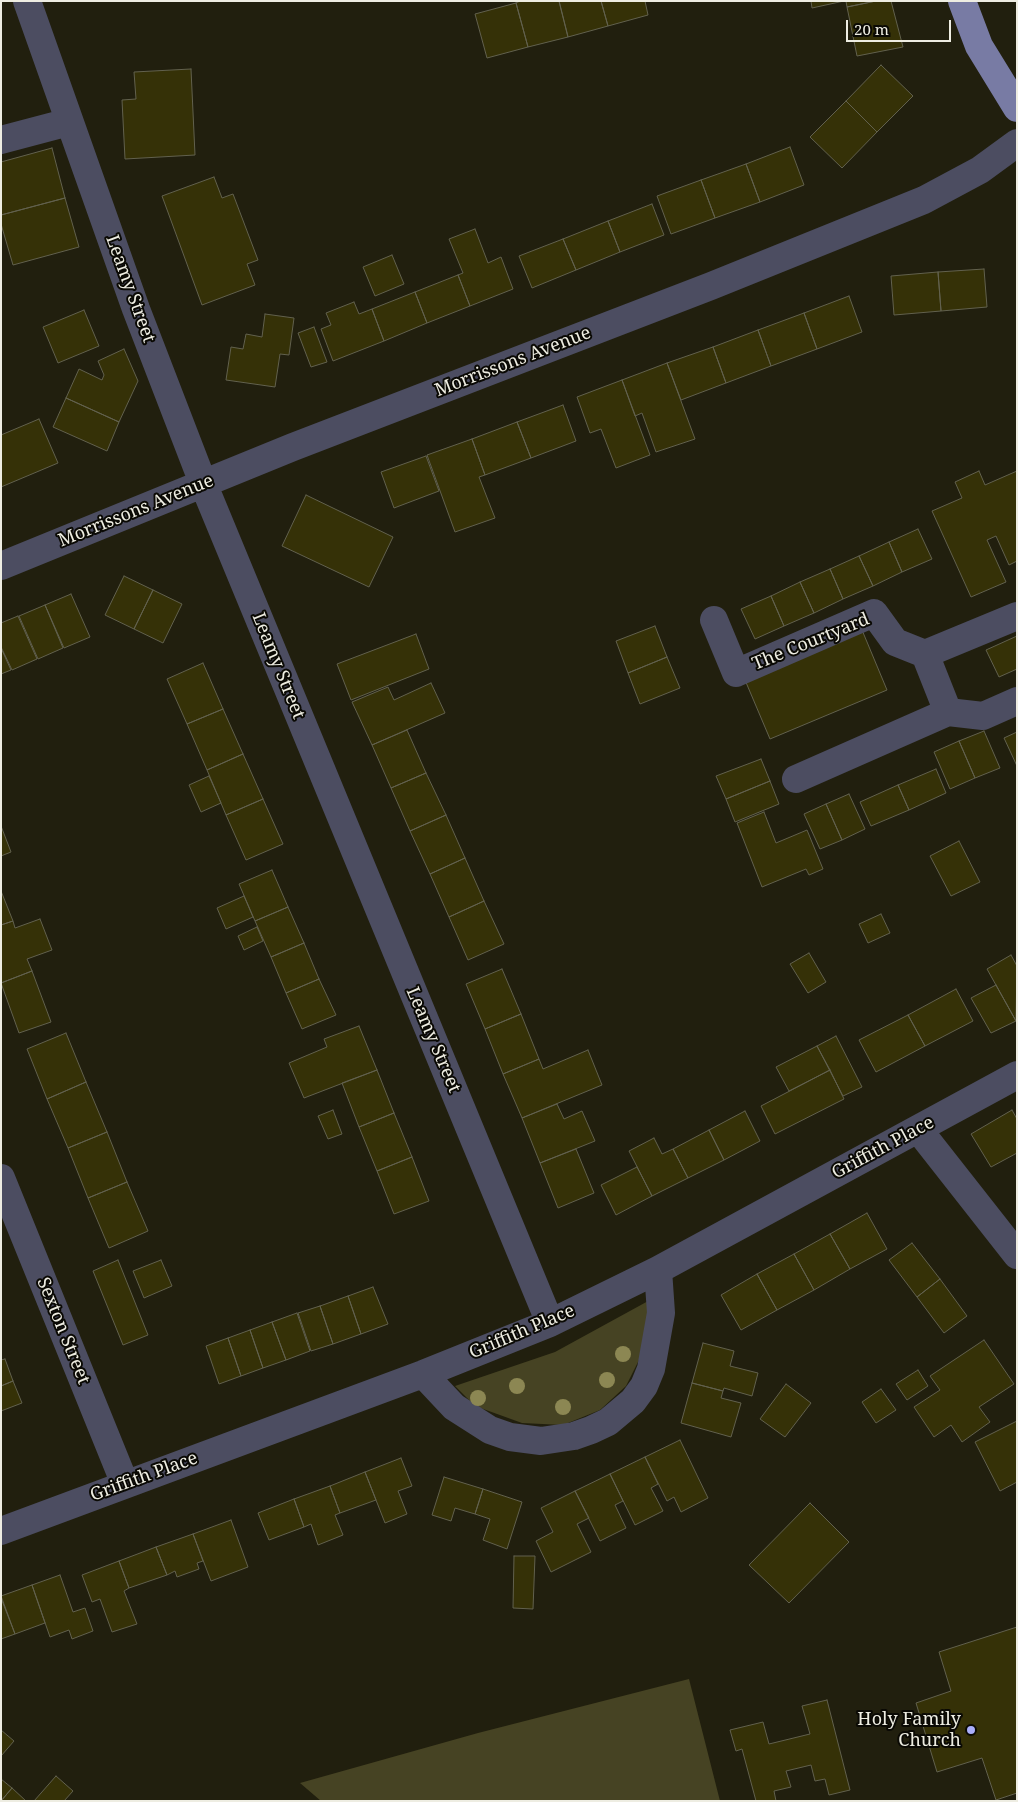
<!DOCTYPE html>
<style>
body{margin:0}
#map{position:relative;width:1018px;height:1802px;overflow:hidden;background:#211f0e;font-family:"Noto Serif",serif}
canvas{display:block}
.frame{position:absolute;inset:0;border:2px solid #eeede2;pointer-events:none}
.scale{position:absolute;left:846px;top:20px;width:105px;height:22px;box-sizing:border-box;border:2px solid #eeede2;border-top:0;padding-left:6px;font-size:15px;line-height:18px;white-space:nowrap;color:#eeede2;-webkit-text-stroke:4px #0a0904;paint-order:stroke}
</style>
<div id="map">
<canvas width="1018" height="1802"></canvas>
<div class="frame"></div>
<div class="scale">20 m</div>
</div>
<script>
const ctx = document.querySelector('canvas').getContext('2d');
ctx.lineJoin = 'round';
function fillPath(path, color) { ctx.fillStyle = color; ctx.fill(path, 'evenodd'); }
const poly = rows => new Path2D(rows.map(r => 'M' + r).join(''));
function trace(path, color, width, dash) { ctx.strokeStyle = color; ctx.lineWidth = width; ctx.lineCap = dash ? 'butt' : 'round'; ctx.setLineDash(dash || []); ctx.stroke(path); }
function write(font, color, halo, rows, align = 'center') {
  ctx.font = font + ' "Noto Serif",serif'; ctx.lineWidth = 4; ctx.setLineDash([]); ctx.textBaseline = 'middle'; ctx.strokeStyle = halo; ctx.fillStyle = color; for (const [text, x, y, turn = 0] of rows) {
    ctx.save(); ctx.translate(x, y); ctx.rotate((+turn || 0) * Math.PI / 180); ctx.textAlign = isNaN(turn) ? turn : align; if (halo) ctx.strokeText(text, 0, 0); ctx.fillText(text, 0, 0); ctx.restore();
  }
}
const green = poly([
 [650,1300,643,1352,626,1386,600,1410,563,1425,522,1423,475,1406,455,1386,555,1352],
 [689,1679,720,1801,321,1801,300,1783,478,1733]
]);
const building = poly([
 [520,1,559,1,568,37,528,47,516,3,520,1],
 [559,1,601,1,608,26,568,37,559,1],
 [601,1,645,1,648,15,608,26,601,1],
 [811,1,844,1,812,8,811,1],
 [846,1,876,1,847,7,846,1],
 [876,1,891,1,903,47,857,56,847,7,876,1],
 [516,3,528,47,487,58,475,14,516,3],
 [881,65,913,96,877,132,846,101,881,65],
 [191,69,195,155,125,159,122,100,136,99,134,72,191,69],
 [846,101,877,132,842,168,810,137,846,101],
 [790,147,804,185,760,202,746,164,790,147],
 [52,148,65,198,1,215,1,162,52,148],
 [746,164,760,202,715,218,701,180,746,164],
 [214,177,222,198,233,194,258,260,247,264,255,285,202,305,162,196,214,177],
 [701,180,715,218,671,234,657,196,701,180],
 [65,198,79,247,13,265,1,224,1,215,65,198],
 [652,204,664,235,620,252,608,221,652,204],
 [608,221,620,252,576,270,563,239,608,221],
 [475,229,488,263,501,257,513,289,470,306,458,275,463,273,449,239,475,229],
 [563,239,576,270,532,288,519,256,563,239],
 [392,255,404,284,375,296,363,267,392,255],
 [984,269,987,307,941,311,938,272,984,269],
 [938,272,941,311,894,315,891,276,938,272],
 [458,275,470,306,427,323,415,292,458,275],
 [415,292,427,323,384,341,372,309,415,292],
 [849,296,862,332,817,349,804,313,849,296],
 [354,302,359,314,372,309,384,341,333,361,321,329,331,325,326,313,354,302],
 [84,310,99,346,58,363,43,327,84,310],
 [804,313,817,349,771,366,758,330,804,313],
 [265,314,294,318,289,355,280,354,275,387,226,380,231,347,243,349,246,334,262,337,265,314],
 [314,327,327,362,311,367,298,333,314,327],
 [758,330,771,366,726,383,713,347,758,330],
 [713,347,726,383,681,400,667,363,713,347],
 [124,349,138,381,119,422,66,398,79,369,102,380,104,375,98,361,124,349],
 [667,363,695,439,656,452,642,413,635,416,622,380,667,363],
 [622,380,650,455,616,468,601,429,590,433,577,397,622,380],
 [66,398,119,422,107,451,53,427,66,398],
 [563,405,576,441,531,458,517,422,563,405],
 [39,419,58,463,1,487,1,435,39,419],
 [517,422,531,458,485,475,472,439,517,422],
 [472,439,485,475,479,477,495,518,455,532,427,455,472,439],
 [426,456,439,491,394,508,381,472,426,456],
 [979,471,985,485,1017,471,1017,561,1009,565,996,536,987,540,1006,582,971,597,932,511,962,498,955,482,979,471],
 [306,495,393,537,369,587,282,546,306,495],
 [918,529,932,559,902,572,889,542,918,529],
 [889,542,902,572,873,586,859,556,889,542],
 [859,556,873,586,843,599,830,569,859,556],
 [830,569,843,599,814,613,800,582,830,569],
 [124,576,153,590,134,629,105,615,124,576],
 [800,582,814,613,784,626,771,596,800,582],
 [153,590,182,604,163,643,134,629,153,590],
 [71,594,90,637,64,648,45,605,71,594],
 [771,596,784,626,755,639,741,609,771,596],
 [45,605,63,648,38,659,19,616,45,605],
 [18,616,37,659,12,670,1,647,1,623,18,616],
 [655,626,667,657,628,673,616,641,655,626],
 [862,630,887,690,770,739,745,680,862,630],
 [416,634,429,669,351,700,337,664,416,634],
 [1017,636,1017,669,999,677,986,650,1017,636],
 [1,648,11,670,1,674,1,648],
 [667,657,680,688,640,704,628,673,667,657],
 [203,663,223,709,187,724,167,679,203,663],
 [431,683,445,713,372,745,352,702,388,687,394,700,431,683],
 [223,709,243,754,207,770,187,724,223,709],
 [407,730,426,773,391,788,372,745,407,730],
 [984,731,1000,768,975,778,959,741,984,731],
 [1017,732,1017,766,1004,738,1017,732],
 [959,741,975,778,950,789,934,752,959,741],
 [243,754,263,799,226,815,207,770,243,754],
 [761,759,770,781,726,799,716,776,761,759],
 [936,769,946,793,909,810,898,785,936,769],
 [426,773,446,815,410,831,391,788,426,773],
 [209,776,221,803,201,812,189,785,209,776],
 [770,781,779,804,735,822,726,799,770,781],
 [898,785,909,810,871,826,860,802,898,785],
 [849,794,865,829,842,840,826,804,849,794],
 [263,799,283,844,246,860,226,815,263,799],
 [826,804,842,840,820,849,804,814,826,804],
 [764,812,776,843,807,830,823,869,809,875,806,869,762,887,737,823,764,812],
 [446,815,465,858,430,874,410,831,446,815],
 [1,826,11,852,1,856,1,826],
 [959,841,980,882,951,896,930,856,959,841],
 [465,858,484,901,449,917,430,874,465,858],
 [272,870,288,907,255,921,239,884,272,870],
 [1,891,13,921,1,925,1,891],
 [244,896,253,917,226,929,217,908,244,896],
 [484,901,504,944,468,960,449,917,484,901],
 [288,907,304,943,271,957,255,921,288,907],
 [881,914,890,933,868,943,859,924,881,914],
 [40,919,52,950,27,959,32,971,1,983,1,925,13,921,15,928,40,919],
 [257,927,263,941,244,950,238,936,257,927],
 [304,943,319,979,286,993,271,957,304,943],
 [809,953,826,982,808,993,790,964,809,953],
 [1011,955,1017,966,1016,1021,987,969,1011,955],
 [502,969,521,1014,485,1029,466,984,502,969],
 [32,971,51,1022,19,1033,1,983,32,971],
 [319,979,336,1015,302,1029,286,993,319,979],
 [996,985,1016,1021,991,1033,971,998,996,985],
 [956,989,973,1021,925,1046,908,1015,956,989],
 [521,1014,539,1059,503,1074,485,1029,521,1014],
 [908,1015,925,1046,876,1072,859,1040,908,1015],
 [359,1026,377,1070,304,1098,289,1063,327,1047,324,1039,359,1026],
 [66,1033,86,1082,47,1099,27,1049,66,1033],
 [836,1036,862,1087,843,1096,817,1046,836,1036],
 [817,1046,830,1070,789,1091,776,1067,817,1046],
 [588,1050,602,1085,522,1118,503,1074,539,1059,543,1069,588,1050],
 [377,1070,394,1113,359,1127,342,1083,377,1070],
 [830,1070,844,1099,775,1134,761,1106,830,1070],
 [86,1082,107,1132,68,1148,47,1099,86,1082],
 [557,1104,564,1119,582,1111,595,1141,540,1163,522,1118,557,1104],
 [333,1110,342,1134,328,1139,318,1116,333,1110],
 [1012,1110,1017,1119,1017,1153,991,1167,971,1134,1012,1110],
 [745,1111,760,1141,724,1160,709,1130,745,1111],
 [394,1113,412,1157,377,1171,359,1127,394,1113],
 [709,1130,724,1160,688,1178,673,1149,709,1130],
 [107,1132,127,1182,88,1198,68,1148,107,1132],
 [654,1138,662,1154,673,1149,688,1178,652,1196,629,1151,654,1138],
 [576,1149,594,1193,558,1208,540,1163,576,1149],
 [412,1157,429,1201,394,1214,377,1171,412,1157],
 [637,1167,652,1196,616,1215,601,1185,637,1167],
 [127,1182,148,1231,109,1248,88,1198,127,1182],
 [867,1213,887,1249,850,1269,830,1234,867,1213],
 [830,1234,850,1269,814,1290,794,1254,830,1234],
 [912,1243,940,1279,917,1297,889,1260,912,1243],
 [794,1254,814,1290,777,1310,757,1274,794,1254],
 [118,1260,148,1335,123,1345,93,1271,118,1260],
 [161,1260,172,1286,144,1298,133,1271,161,1260],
 [757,1274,777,1310,741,1330,721,1295,757,1274],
 [940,1279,967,1316,944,1333,917,1297,940,1279],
 [373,1287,388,1324,361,1334,348,1296,373,1287],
 [348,1296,361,1334,333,1344,320,1306,348,1296],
 [320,1306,333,1344,311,1351,298,1313,320,1306],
 [297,1313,310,1351,286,1360,272,1322,297,1313],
 [272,1322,286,1360,263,1368,250,1330,272,1322],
 [250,1330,263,1368,241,1376,228,1338,250,1330],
 [228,1338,241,1376,219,1384,206,1346,228,1338],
 [984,1340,1014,1384,979,1407,990,1422,962,1442,951,1425,934,1437,914,1407,940,1390,930,1376,984,1340],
 [703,1343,734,1351,730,1366,758,1373,752,1396,724,1388,723,1391,692,1383,703,1343],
 [5,1359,13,1381,1,1386,1,1360,5,1359],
 [918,1370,928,1386,907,1400,896,1384,918,1370],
 [13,1381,22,1403,1,1411,1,1386,13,1381],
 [692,1383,723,1391,721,1398,741,1403,731,1437,681,1423,692,1383],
 [786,1384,811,1403,785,1437,760,1419,786,1384],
 [881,1389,896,1410,876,1423,862,1402,881,1389],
 [1017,1421,1017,1482,1000,1491,975,1442,1017,1421],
 [680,1440,708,1498,681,1512,674,1497,667,1501,645,1457,680,1440],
 [645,1457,658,1484,651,1488,663,1511,635,1525,610,1474,645,1457],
 [401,1458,412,1486,398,1491,407,1514,385,1523,365,1472,401,1458],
 [365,1472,376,1500,340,1513,330,1486,365,1472],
 [610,1474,623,1501,615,1505,626,1528,600,1541,575,1491,610,1474],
 [444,1477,483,1489,475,1514,455,1508,451,1521,432,1515,444,1477],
 [330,1486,340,1513,335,1515,343,1535,318,1545,311,1524,304,1527,294,1499,330,1486],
 [483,1489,522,1502,507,1549,483,1540,490,1519,475,1514,483,1489],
 [575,1491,589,1518,577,1524,591,1552,551,1572,536,1541,553,1532,541,1508,575,1491],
 [294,1499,304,1527,269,1540,258,1513,294,1499],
 [810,1503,849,1542,789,1603,749,1565,810,1503],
 [231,1520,248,1567,211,1581,193,1534,231,1520],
 [193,1534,203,1561,197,1563,199,1569,177,1577,175,1571,167,1575,156,1547,193,1534],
 [156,1547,167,1575,129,1588,119,1561,156,1547],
 [514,1556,535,1556,533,1609,513,1608,514,1556],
 [119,1561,129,1588,124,1591,137,1624,112,1632,100,1599,92,1602,82,1575,119,1561],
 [60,1575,73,1612,85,1608,93,1631,72,1639,69,1630,50,1637,32,1585,60,1575],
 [32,1585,45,1623,15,1634,1,1596,32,1585],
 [1,1598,15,1634,1,1639,1,1598],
 [1017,1627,1017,1793,996,1800,982,1758,937,1772,916,1703,951,1691,939,1652,1017,1627],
 [827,1700,850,1790,829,1795,825,1779,815,1781,811,1765,786,1771,791,1787,774,1791,776,1801,756,1801,742,1749,736,1751,730,1730,763,1722,769,1744,810,1734,802,1706,827,1700],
 [1,1730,14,1741,1,1756,1,1730],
 [56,1776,73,1791,64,1801,34,1801,56,1776],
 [1,1779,12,1788,1,1801,1,1779],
 [12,1788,26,1801,1,1801,12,1788]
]);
const minor = poly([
 [27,1,136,309,203,483,550,1323],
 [1,140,69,122],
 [1,566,293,447,711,286,924,200,980,170,1017,143],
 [714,620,736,673,874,613,895,642,925,654,948,712,796,779],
 [925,654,1017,616],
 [948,712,983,716,1017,701],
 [918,1129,1017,1255],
 [1,1178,125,1484],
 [423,1374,454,1407,490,1430,510,1437,541,1441,574,1436,591,1430,608,1422,633,1401,644,1386,651,1369,661,1313,658,1270],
 [1,1531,423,1374,550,1323,658,1270,1017,1075]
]);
const major = poly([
 [962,1,979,46,1017,108]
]);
const trees = [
 [623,1354],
 [607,1380],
 [517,1386],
 [478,1398],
 [563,1407]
];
const markers = [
 [971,1730,5,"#aaaffb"]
];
const streetNames = [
 ["Leamy Street",130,289,70],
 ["Morrissons Avenue",513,362,-21],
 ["Morrissons Avenue",136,511,-22],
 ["The Courtyard",811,642,-22],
 ["Leamy Street",278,666,68],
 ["Leamy Street",433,1040,67],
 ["Griffith Place",883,1148,-28],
 ["Sexton Street",63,1331,68],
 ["Griffith Place",522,1332,-23],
 ["Griffith Place",144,1477,-20]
];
const poiNames = [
 ["Holy Family",961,1720],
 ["Church",961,1741]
];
fillPath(green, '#464323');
fillPath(building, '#353107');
trace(building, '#62614e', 1);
trace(minor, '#4c4d61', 28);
trace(major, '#787ba4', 28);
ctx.fillStyle = '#8c8753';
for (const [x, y] of trees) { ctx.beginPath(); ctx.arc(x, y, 8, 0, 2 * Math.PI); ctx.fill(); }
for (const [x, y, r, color] of markers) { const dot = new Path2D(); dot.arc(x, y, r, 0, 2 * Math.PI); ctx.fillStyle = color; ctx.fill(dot); trace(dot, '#0a0904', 2); }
write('18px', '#eeede2', '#0a0904', streetNames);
write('18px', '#eeede2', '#0a0904', poiNames, 'right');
</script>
